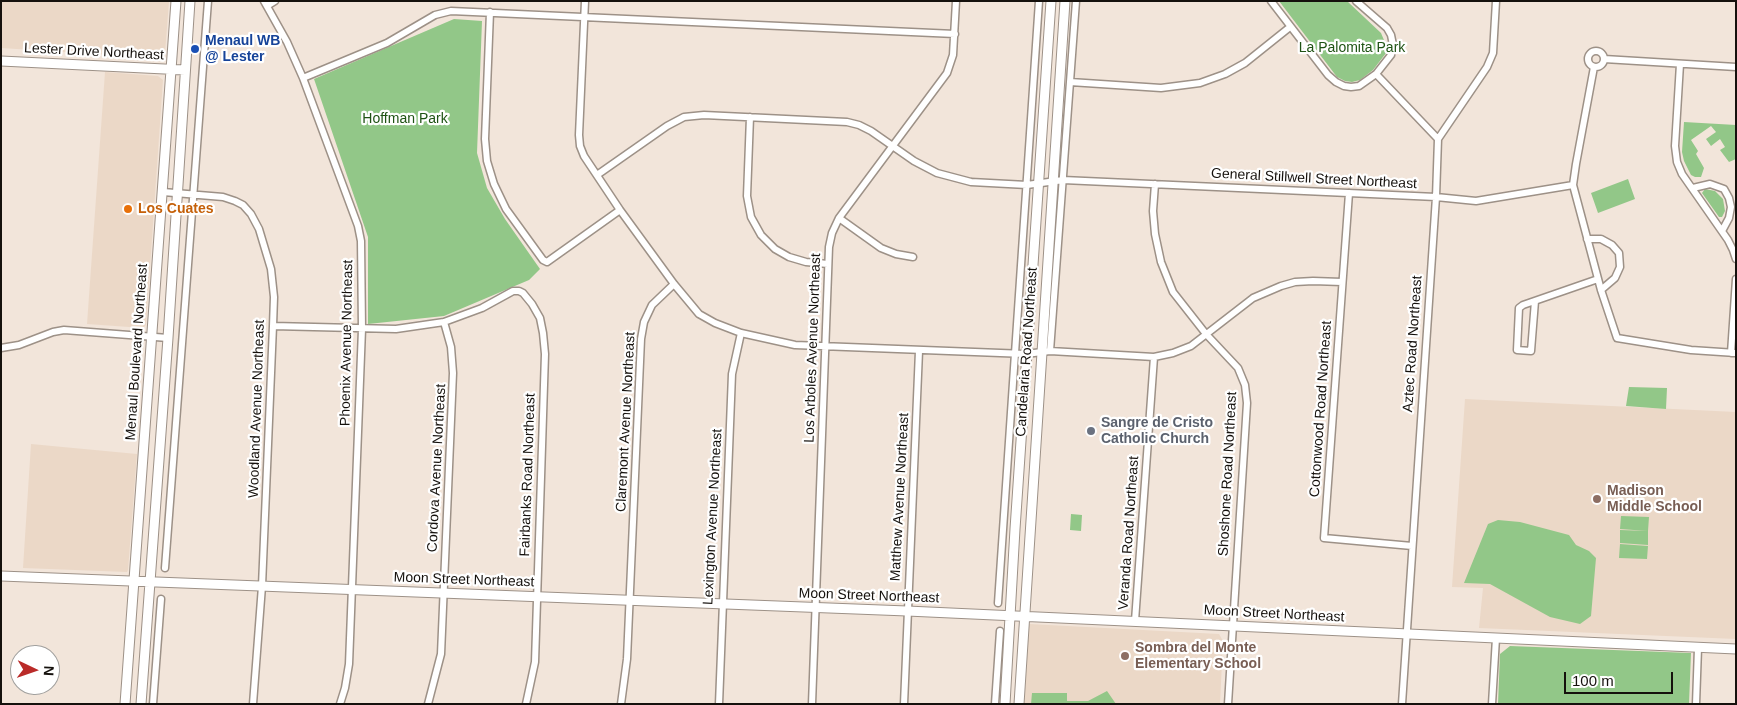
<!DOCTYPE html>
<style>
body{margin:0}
#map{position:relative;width:1737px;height:705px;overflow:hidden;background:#f2e5da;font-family:Arial,sans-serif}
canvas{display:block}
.frame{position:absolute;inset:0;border:2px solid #15110d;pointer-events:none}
.north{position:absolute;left:10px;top:645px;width:50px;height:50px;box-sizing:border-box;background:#fff;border:1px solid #a1a09e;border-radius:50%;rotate:93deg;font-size:14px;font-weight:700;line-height:20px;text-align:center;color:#15110d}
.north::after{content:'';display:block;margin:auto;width:18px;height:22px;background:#ba2b29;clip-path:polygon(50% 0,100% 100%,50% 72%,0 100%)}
.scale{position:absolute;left:1564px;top:672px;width:109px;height:22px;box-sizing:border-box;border:2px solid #15110d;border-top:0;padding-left:6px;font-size:15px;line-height:18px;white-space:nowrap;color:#15110d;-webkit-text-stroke:4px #fff;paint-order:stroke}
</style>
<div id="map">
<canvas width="1737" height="705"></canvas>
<div class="frame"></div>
<div class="north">N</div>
<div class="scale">100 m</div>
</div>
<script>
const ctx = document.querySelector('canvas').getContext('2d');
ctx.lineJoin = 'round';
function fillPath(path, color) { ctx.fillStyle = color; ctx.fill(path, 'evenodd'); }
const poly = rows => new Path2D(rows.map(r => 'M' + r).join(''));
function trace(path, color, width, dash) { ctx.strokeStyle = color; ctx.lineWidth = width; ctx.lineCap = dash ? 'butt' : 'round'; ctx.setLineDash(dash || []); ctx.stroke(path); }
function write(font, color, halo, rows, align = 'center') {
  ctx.font = font + ' Arial,sans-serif'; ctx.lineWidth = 4.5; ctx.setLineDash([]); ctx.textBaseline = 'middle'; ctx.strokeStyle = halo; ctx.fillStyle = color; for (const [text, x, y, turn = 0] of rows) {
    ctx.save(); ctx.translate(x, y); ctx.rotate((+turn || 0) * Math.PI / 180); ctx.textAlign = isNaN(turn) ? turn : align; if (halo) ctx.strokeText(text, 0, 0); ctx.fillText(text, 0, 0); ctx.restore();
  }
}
const built = poly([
 [1,1,169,1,165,54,160,58,1,48],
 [105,72,158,76,163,80,146,325,143,328,87,324],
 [1465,399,1736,412,1736,639,1479,628,1483,588,1452,587],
 [31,444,137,454,128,570,127,572,23,568],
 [1029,624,1219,634,1223,641,1220,704,1024,704]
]);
const green = poly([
 [1279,1,1347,1,1381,33,1386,45,1386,53,1373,70,1360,80,1352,82,1345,81,1337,77],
 [454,19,482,21,477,153,487,188,505,219,540,269,529,280,444,316,368,324,368,237,314,79],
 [1684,122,1736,125,1736,159,1729,162,1720,150,1725,147,1720,139,1711,146,1706,139,1716,132,1711,126,1691,140,1698,151,1696,154,1704,168,1701,177,1695,177,1691,175,1684,161,1682,152],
 [1628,179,1635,199,1598,213,1591,193],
 [1705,189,1715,191,1723,199,1725,211,1722,217,1719,217,1702,193],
 [1629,387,1667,388,1666,409,1626,406],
 [1071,514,1082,515,1081,531,1070,530],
 [1621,516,1649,517,1648,531,1620,529],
 [1498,520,1520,522,1569,535,1576,545,1589,551,1596,558,1591,616,1580,624,1550,617,1490,584,1464,583,1488,524],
 [1620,530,1648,531,1648,545,1620,543],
 [1620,544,1648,546,1647,559,1619,558],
 [1510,646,1691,653,1689,704,1498,704,1500,654],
 [1107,691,1116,704,1031,704,1032,693,1067,693,1067,701,1088,701]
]);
const street = poly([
 [264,1,287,42,303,78,358,226,361,241,362,329,349,664,345,688,340,704],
 [585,1,579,135,580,146,584,156,620,210,674,284,699,314,715,323,741,333,795,345,1026,354,1050,351,1154,357,1173,353,1191,346,1253,298,1281,286,1295,282,1313,281,1342,282],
 [1271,1,1328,75,1336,82,1344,86,1351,87,1359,86,1376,74,1391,55,1393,45,1391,35,1387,28,1356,1],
 [267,6,275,1],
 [490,12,485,139,487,161,494,184,506,209,543,260,547,262,620,210],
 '1588 59a8 8 0 1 1 16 0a8 8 0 1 1-16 0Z',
 [1604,59,1736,67],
 [1680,64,1675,146,1677,162,1682,174,1728,240,1733,250,1736,259],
 [1594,67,1576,164,1573,185,1601,290,1617,338,1691,350,1736,353],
 [1376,74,1438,139],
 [303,78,387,43,435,15,451,11,955,34],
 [1070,82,1161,88,1200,83,1225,74,1245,63,1290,27],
 [750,117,747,196,751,217,761,235,775,249,789,257,806,262,828,264],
 [597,175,667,126,684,117,704,115,847,122,859,125,871,131,914,161,937,173,971,182,1027,185,1063,180,1436,197,1476,201,1573,185],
 [1155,184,1153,211,1155,234,1161,262,1173,292,1206,334,1238,368,1245,385,1247,403,1228,704],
 [1693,188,1710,184,1724,189,1729,198,1731,207,1729,218,1722,231],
 [163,192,223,197,235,201,243,205,251,214,259,229,271,269,274,297,273,326,262,586,253,704],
 [1349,193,1324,538,1412,546],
 [839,218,881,248,896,254,913,257],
 [1587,239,1601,239,1612,245,1619,253,1620,267,1615,278,1601,290],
 [1535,301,1531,351,1517,350,1519,308,1523,305,1598,279],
 [273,326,396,329,444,322,482,308,513,291,519,291,523,293,532,304,540,318,543,333,545,354,535,662,526,704],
 [1,348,19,345,53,332,64,330,168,338],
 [1050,351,1076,1],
 [1731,353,1736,279],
 [165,568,208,1],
 [998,603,1039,1],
 [1135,621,1154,357],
 [153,704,161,599],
 [428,704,441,654,453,373,451,347,444,322],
 [621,704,627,659,641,339,644,322,652,305,674,284],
 [719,704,732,374,741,333],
 [812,704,829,247,832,233,839,218,947,73,953,55,956,1],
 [904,704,919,351],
 [995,704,1000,631],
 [1402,704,1436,197,1438,139,1487,67,1493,53,1496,1],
 [1492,704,1496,638],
 [1696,704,1698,648]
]);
const secondary = poly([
 [1,61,185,70],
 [1,576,907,611,1736,649],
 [125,704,176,1],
 [141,704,168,338,190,1],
 [1005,704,1015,529,1051,1],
 [1019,704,1065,1]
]);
const markers = [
 [195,49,5,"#1a4fb4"],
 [128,209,5,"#e8710a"],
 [1091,431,5,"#6b7280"],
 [1597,499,5,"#8d6e63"],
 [1125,656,5,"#8d6e63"]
];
const transitNames = [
 ["Menaul WB",205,41],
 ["@ Lester",205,57]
];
const parkNames = [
 ["La Palomita Park",1352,48],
 ["Hoffman Park",405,119]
];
const streetNames = [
 ["Lester Drive Northeast",94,52,3],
 ["General Stillwell Street Northeast",1314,179,3],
 ["Phoenix Avenue Northeast",347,343,-89],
 ["Aztec Road Northeast",1413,344,-86],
 ["Los Arboles Avenue Northeast",813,348,-88],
 ["Menaul Boulevard Northeast",137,352,-86],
 ["Candelaria Road Northeast",1027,352,-86],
 ["Woodland Avenue Northeast",257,409,-88],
 ["Cottonwood Road Northeast",1321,409,-86],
 ["Claremont Avenue Northeast",626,422,-87],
 ["Cordova Avenue Northeast",437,468,-87],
 ["Shoshone Road Northeast",1228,474,-87],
 ["Fairbanks Road Northeast",528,475,-88],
 ["Matthew Avenue Northeast",900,497,-87],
 ["Lexington Avenue Northeast",713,517,-87],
 ["Veranda Road Northeast",1129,533,-86],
 ["Moon Street Northeast",464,580,2],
 ["Moon Street Northeast",869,596,2],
 ["Moon Street Northeast",1274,614,3]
];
const foodNames = [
 ["Los Cuates",138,209]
];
const worshipNames = [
 ["Sangre de Cristo",1101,423],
 ["Catholic Church",1101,439]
];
const educationNames = [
 ["Madison",1607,491],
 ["Middle School",1607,507],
 ["Sombra del Monte",1135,648],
 ["Elementary School",1135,664]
];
fillPath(built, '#ebd8c7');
fillPath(green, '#92c788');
trace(street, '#9d9187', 9);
trace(secondary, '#9d9187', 11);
trace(street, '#fff', 6);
trace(secondary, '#fff', 9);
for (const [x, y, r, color] of markers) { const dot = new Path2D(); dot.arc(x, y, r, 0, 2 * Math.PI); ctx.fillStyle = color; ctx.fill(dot); trace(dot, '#fff', 2); }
write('bold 14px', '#164399', '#fff', transitNames, 'left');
write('14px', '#1f5314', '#fff', parkNames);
write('14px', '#15110d', '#fff', streetNames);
write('bold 14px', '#c56008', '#fff', foodNames, 'left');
write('bold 14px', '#5b616d', '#fff', worshipNames, 'left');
write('bold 14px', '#785e54', '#fff', educationNames, 'left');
</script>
